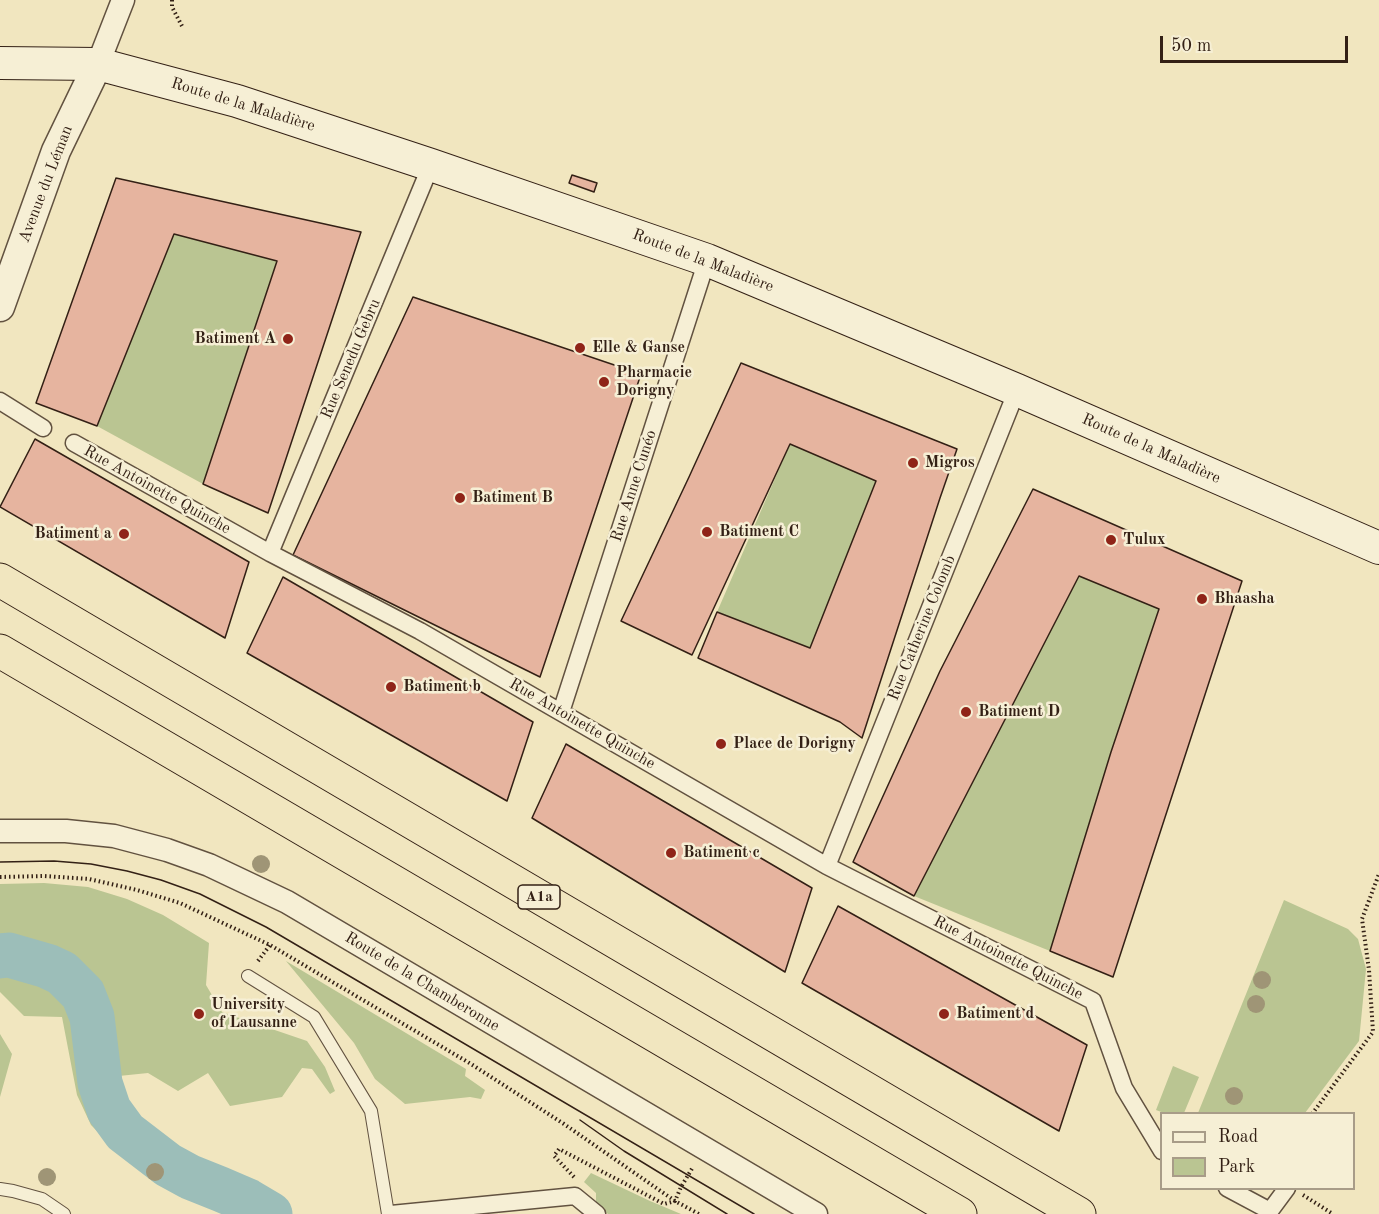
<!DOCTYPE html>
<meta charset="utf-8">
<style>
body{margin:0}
#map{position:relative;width:1379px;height:1214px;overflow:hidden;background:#f1e6bf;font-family:"Old Standard TT",serif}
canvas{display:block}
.legend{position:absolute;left:1160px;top:1112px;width:195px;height:78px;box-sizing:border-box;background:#f6efd5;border:2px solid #a89c88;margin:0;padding:8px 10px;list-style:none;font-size:18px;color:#332015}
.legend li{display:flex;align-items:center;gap:12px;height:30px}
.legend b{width:30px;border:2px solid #a89c88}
.scale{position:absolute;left:1160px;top:36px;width:188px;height:27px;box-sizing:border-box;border:3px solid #332015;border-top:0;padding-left:8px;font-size:18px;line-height:21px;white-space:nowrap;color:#332015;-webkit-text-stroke:4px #f6efd5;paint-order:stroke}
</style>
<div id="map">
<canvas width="1379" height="1214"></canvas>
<ul class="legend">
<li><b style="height:8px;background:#f6efd5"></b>Road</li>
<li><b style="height:16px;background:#bac592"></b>Park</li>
</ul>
<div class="scale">50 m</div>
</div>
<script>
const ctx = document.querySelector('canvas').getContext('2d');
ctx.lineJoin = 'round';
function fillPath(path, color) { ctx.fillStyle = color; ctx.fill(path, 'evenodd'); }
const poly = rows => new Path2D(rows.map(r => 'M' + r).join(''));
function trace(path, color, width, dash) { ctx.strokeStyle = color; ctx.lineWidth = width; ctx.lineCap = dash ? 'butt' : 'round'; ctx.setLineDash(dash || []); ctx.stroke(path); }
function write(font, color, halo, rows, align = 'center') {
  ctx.font = font + ' "Old Standard TT",serif'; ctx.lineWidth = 5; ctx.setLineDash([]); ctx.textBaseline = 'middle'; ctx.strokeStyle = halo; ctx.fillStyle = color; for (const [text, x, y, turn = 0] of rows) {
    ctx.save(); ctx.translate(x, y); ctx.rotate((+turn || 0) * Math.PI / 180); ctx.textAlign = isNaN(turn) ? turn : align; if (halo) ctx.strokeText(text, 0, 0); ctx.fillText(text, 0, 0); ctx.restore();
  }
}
const green = poly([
 [174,234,277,261,203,484,97,426],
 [790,444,876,481,810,648,717,612],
 [1079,576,1159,609,1050,951,914,896],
 [44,883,88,887,127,899,163,915,209,943,206,985,222,1012,307,1041,325,1067,335,1091,330,1094,312,1069,302,1068,282,1097,230,1106,208,1073,178,1091,148,1073,109,1077,90,1084,107,1120,126,1146,117,1151,91,1125,77,1095,62,1017,24,1016,0,992,0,884],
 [1284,900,1348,929,1358,939,1366,969,1359,1041,1305,1113,1198,1113],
 [286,961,466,1069,465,1076,485,1090,481,1099,470,1097,405,1104,375,1079,354,1043],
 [0,1034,12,1054,0,1097],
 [1173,1066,1199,1077,1184,1113,1164,1113,1156,1110],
 [591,1173,650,1201,681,1214,608,1214,596,1203,596,1193,584,1182]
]);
const river = poly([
 [0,956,9,955,47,966,62,973,83,994,92,1017,100,1083,109,1110,125,1132,168,1165,190,1177,220,1189,248,1201,270,1214]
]);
const building = poly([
 [572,175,597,183,594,192,569,183,572,175],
 [116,178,361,232,268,513,203,484,277,261,174,234,97,426,36,403,116,178],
 [413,297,641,374,540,677,293,555,413,297],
 [741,363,957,449,940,498,862,738,840,722,698,658,717,612,810,648,876,481,790,444,692,655,621,621,689,477,741,363],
 [35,439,249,562,225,638,0,507,35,439],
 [1033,489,1242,581,1113,977,1050,951,1111,752,1159,609,1079,576,914,896,853,862,940,671,1033,489],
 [283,577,533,722,507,801,247,653,283,577],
 [566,744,812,888,785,972,532,818,566,744],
 [838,906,1087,1045,1059,1131,802,983,838,906]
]);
const path = poly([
 [172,0,172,7,183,28],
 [0,877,44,876,89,879,137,890,180,903,270,945,471,1064,564,1124,675,1201,699,1214],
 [258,961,270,945],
 [1312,1114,1373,1032,1369,970,1362,919,1379,874],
 [574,1177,554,1156,559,1149,664,1204,675,1201,681,1187,693,1167],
 [1303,1195,1333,1214]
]);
const service = poly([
 [248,976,314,1017,371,1111,388,1214],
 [0,1189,13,1191,42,1199,64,1214]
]);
const pedestrian = poly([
 [0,401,43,428],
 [74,443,270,553,420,631,827,866,1093,1001,1124,1088,1162,1151],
 [270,553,431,165],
 [561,712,707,260],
 [827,866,1017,390],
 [1227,1188,1270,1211,1287,1188],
 [391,1214,575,1196,597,1214]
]);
const minor = poly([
 [98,64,123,0],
 [0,831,66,831,114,836,167,850,209,865,287,902,816,1214]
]);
const tertiary = poly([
 [0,307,56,151,98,64]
]);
const secondary = poly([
 [0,63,98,64,237,101,431,165,707,260,1017,390,1379,548]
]);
const motorway = poly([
 [0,580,1079,1214],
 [0,651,960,1214]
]);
const tram = poly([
 [0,862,54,861,91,864,127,871,161,880,200,894,266,927,754,1214],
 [580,1120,624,1151,727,1214]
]);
const trees = [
 [261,864],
 [1262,980],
 [1256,1004],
 [1234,1096],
 [155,1172],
 [47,1177]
];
const markers = [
 [288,339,6,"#8f2418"],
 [580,348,6,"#8f2418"],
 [604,382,6,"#8f2418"],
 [913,463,6,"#8f2418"],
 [460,498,6,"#8f2418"],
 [707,532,6,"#8f2418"],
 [124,534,6,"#8f2418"],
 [1111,540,6,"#8f2418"],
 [1202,599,6,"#8f2418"],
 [391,687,6,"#8f2418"],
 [966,712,6,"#8f2418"],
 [721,744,6,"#8f2418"],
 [671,853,6,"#8f2418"],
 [199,1014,6,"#8f2418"],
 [944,1014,6,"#8f2418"]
];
const shields = [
 [539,897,42]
];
const shieldNames = [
 ["A1a",539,897]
];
const streetNames = [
 ["Route de la Maladière",243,105,17],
 ["Avenue du Léman",46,184,-69],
 ["Route de la Maladière",703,261,21],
 ["Rue Senedu Gebru",351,359,-67],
 ["Route de la Maladière",1151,449,24],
 ["Rue Anne Cunéo",634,486,-72],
 ["Rue Antoinette Quinche",157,490,29],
 ["Rue Catherine Colomb",922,628,-68],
 ["Rue Antoinette Quinche",582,724,30],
 ["Rue Antoinette Quinche",1008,958,27],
 ["Route de la Chamberonne",422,982,31]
];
const poiNames = [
 ["Batiment A",276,339,"right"],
 ["Elle & Ganse",592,348],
 ["Pharmacie",616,373],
 ["Dorigny",616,391],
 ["Migros",925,463],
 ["Batiment B",472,498],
 ["Batiment C",719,532],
 ["Batiment a",112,534,"right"],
 ["Tulux",1123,540],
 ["Bhaasha",1214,599],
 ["Batiment b",403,687],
 ["Batiment D",978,712],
 ["Place de Dorigny",733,744],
 ["Batiment c",683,853],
 ["University",211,1005],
 ["of Lausanne",211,1023],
 ["Batiment d",956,1014]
];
fillPath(green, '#bac592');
trace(river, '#9cbeb9', 45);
fillPath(building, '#e6b49f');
trace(building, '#332015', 1.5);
trace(service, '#625240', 14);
trace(pedestrian, '#625240', 19);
trace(minor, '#625240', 25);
trace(tertiary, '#625240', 31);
trace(secondary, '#332015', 34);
trace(motorway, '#332015', 35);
trace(path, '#332015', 4, [1.5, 3]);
trace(service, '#f6efd5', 12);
trace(pedestrian, '#f6efd5', 16);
trace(minor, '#f6efd5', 22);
trace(tertiary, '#f6efd5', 28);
trace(secondary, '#f6efd5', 32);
trace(motorway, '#f1e6bf', 33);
trace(tram, '#332015', 1.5);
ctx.fillStyle = '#9f9576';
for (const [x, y] of trees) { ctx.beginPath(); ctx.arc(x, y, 9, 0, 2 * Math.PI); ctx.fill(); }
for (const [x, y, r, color] of markers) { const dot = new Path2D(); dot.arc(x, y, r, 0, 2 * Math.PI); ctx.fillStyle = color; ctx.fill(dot); trace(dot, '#f6efd5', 2); }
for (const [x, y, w] of shields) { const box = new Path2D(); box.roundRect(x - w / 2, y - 12, w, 24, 4.5); ctx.fillStyle = '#f6efd5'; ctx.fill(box); trace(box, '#332015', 1.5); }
write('bold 15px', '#332015', null, shieldNames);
write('16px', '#332015', '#f6efd5', streetNames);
write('bold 16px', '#332015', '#f6efd5', poiNames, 'left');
</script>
